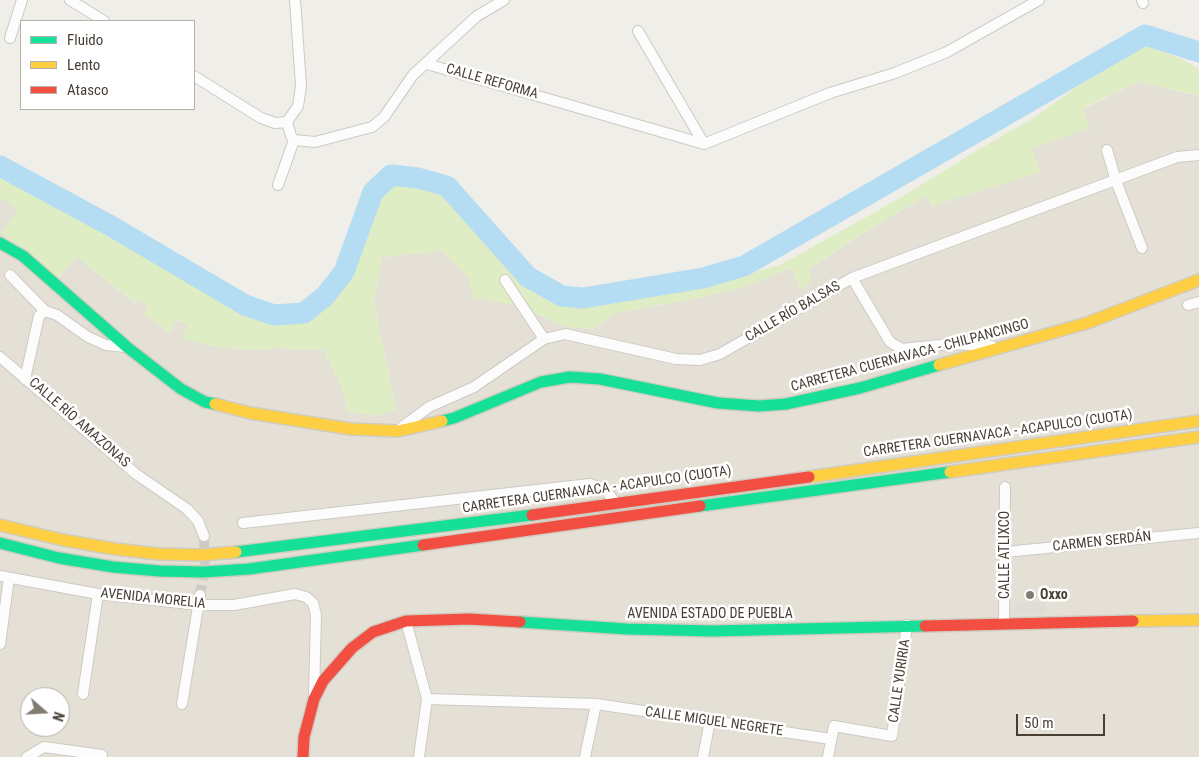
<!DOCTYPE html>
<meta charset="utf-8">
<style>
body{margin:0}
#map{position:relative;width:1199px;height:757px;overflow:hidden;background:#f0eee8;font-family:"Roboto Condensed",sans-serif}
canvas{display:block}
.legend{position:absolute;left:20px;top:20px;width:175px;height:90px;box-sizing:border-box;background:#fff;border:1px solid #b5b2ae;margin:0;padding:6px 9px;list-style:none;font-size:15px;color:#473f34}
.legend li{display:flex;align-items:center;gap:10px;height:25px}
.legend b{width:25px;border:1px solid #b5b2ae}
.north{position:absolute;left:20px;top:687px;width:50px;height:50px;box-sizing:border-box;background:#fff;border:1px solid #b5b2ae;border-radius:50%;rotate:109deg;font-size:14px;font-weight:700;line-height:20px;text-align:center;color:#473f34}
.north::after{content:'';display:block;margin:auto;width:18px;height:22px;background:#827c73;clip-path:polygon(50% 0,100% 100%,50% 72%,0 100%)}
.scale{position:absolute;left:1016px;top:714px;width:89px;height:22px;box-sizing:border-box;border:2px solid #473f34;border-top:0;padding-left:6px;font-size:15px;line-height:18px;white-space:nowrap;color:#473f34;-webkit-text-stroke:4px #fff;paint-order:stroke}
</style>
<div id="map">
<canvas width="1199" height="757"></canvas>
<ul class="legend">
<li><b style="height:6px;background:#16e098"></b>Fluido</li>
<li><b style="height:6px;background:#ffcf43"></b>Lento</li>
<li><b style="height:6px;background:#f24e42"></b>Atasco</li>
</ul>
<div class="north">N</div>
<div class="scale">50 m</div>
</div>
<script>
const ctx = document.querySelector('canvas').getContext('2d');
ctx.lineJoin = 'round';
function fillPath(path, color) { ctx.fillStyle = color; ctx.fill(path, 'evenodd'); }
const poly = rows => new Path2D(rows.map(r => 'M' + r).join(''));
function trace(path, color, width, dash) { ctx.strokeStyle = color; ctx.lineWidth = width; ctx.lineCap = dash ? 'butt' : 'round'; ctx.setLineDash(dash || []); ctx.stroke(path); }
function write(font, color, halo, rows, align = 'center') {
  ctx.font = font + ' "Roboto Condensed",sans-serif'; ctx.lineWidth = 5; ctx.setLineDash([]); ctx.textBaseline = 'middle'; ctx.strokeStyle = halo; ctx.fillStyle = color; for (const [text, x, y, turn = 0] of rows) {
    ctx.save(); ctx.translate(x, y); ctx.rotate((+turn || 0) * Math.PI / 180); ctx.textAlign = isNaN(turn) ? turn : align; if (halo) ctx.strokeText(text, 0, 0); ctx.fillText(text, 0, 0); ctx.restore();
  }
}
const residential = poly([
 [1138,82,1199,96,1199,757,0,757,0,198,19,209,1,233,59,277,77,257,135,303,138,299,149,307,144,314,159,324,170,334,176,320,188,324,183,339,218,347,246,350,280,348,304,350,323,349,342,388,347,411,377,416,396,409,374,303,382,257,442,251,469,277,517,305,566,327,593,329,616,313,703,297,744,287,791,268,801,289,809,269,862,234,926,196,932,206,1040,171,1031,148,1088,128,1083,109],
 [30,697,60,697,60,727,30,727]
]);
const green = poly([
 [1144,45,1179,58,1199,69,1199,98,1198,95,1138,82,1083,108,1089,128,1031,148,1040,172,932,206,926,196,862,234,809,269,810,284,801,289,791,268,744,287,703,297,616,313,594,329,566,327,517,305,473,298,469,277,442,251,382,257,374,303,396,409,377,416,347,411,342,388,323,349,304,350,280,348,246,350,218,347,182,339,188,324,176,320,170,334,159,324,144,314,148,307,138,299,136,303,77,257,59,277,1,233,18,209,0,198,0,166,92,225,145,253,234,305,260,313,302,310,320,303,335,288,350,262,358,231,373,197,393,173,418,168,442,180,465,202,515,271,541,289,568,295,666,290,712,285,782,264,898,199,991,142,1034,118,1075,88]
]);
const parking = poly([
 [1014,602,1046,602,1046,614,1014,614]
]);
const river = poly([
 [0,166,111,226,245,305,274,315,304,313,325,296,344,272,373,192,391,175,418,178,447,186,528,277,562,296,583,298,703,278,744,266,1145,35,1199,52]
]);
const streetTunnel = poly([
 [200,595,205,567,204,536]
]);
const street = poly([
 [70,0,104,21],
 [1142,0,1143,3],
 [638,31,704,144],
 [10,38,22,0],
 [427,64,704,144,830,93,895,73,947,52,1039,0],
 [194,76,261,118,275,123,287,122],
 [287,122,291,136,294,140,315,142,372,127,384,117,413,75,477,16,504,0],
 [287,122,298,106,301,86,295,0],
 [1107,150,1116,181,1142,248],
 [278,185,294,140],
 [10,275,45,311,57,315,88,337,106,345,126,347],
 [852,278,890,342,902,349,949,344,992,346],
 [505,280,544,339],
 [1188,305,1199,302],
 [0,357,136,474,187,509,198,521,204,536],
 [25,379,39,316,45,311],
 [402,427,429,407,474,387,544,339,565,334,676,359,700,360,720,354,852,278,1177,157,1199,155],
 [243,523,590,484,605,489,616,504],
 [1005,552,1199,533],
 [0,576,98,594,199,605,234,605,295,594,306,597,313,603,316,615,314,695],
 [406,621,427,699,419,757],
 [1004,623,1005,487],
 [0,644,9,578],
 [83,694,98,594],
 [427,699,596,704,831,739],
 [182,704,200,595],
 [27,757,44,747,102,755],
 [585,757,596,704],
 [703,757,710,721],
 [828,757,834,726,892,736,907,625]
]);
const fast = poly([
 [0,243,23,256,127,347,181,389,205,402,215,404],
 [442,421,454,418,541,382,570,377,600,379,718,403,759,406,786,404,860,388,939,365],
 [700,506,950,472],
 [0,543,59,558,113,567,159,571,203,572,249,569,423,545],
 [236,552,532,515],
 [520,622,627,629,713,631,925,626]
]);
const slow = poly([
 [939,365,1087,323,1199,280],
 [215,404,250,413,351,429,398,431,442,421],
 [950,472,1199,437],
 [809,477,1199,421],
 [0,525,63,540,115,549,159,554,201,555,236,552],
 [1133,621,1199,620]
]);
const jam = poly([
 [532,515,809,477],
 [423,545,700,506],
 [925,626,1133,621],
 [303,757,304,737,314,699,323,681,352,648,373,632,406,621,469,619,520,622]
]);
const markers = [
 [1030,595,5,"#827c73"]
];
const streetNames = [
 ["CALLE REFORMA",492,82,16],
 ["CALLE RÍO BALSAS",793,312,-30],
 ["CARRETERA CUERNAVACA - CHILPANCINGO",910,356,-15],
 ["CALLE RÍO AMAZONAS",79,423,41],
 ["CARRETERA CUERNAVACA - ACAPULCO (CUOTA)",998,434,-8],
 ["CARRETERA CUERNAVACA - ACAPULCO (CUOTA)",597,490,-8],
 ["CARMEN SERDÁN",1102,542,-6],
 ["CALLE ATLIXCO",1005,555,-90],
 ["AVENIDA MORELIA",153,599,6],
 ["AVENIDA ESTADO DE PUEBLA",710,614],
 ["CALLE YURIRIA",900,681,-82],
 ["CALLE MIGUEL NEGRETE",714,722,8]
];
const poiNames = [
 ["Oxxo",1040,595]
];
fillPath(residential, '#e5e0d5');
fillPath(green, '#dfedc5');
fillPath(parking, '#dfddd8');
trace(river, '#b4dcf2', 21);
trace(streetTunnel, '#cecbc4', 10, [10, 5]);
trace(street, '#cdcac4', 12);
trace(fast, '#d1ccc0', 14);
trace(slow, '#d1ccc0', 14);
trace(jam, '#d1ccc0', 14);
trace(street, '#fdfcfc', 10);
trace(fast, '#16e098', 11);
trace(slow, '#ffcf43', 11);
trace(jam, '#f24e42', 11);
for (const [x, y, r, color] of markers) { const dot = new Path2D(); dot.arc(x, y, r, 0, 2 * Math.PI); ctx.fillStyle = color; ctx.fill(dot); trace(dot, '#fff', 2); }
write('14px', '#473f34', '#fff', streetNames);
write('bold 14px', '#473f34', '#fff', poiNames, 'left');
</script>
